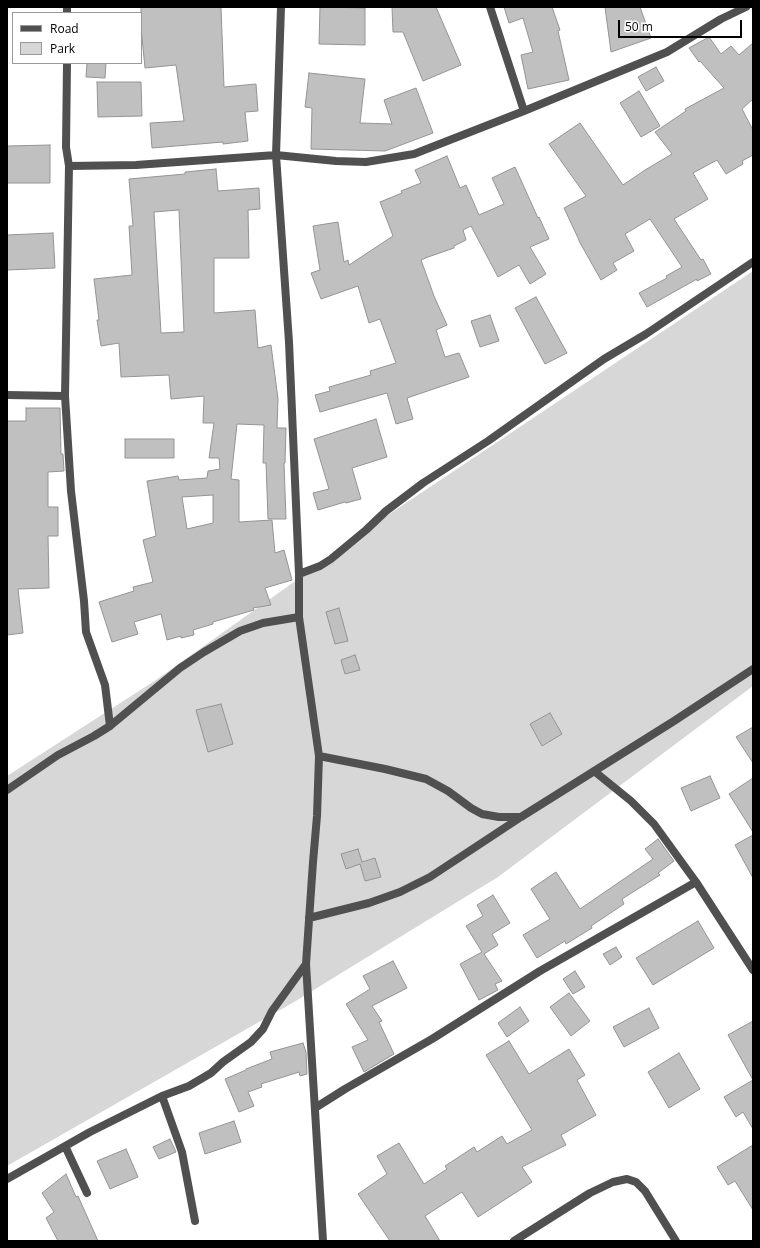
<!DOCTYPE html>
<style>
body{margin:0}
#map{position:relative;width:760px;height:1248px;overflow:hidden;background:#fff;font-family:"Open Sans",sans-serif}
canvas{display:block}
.frame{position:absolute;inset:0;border:8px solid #000;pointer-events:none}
.legend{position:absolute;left:12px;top:12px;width:130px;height:52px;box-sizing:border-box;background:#fff;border:1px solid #999;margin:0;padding:5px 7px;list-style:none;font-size:12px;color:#000}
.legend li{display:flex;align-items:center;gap:8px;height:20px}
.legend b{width:20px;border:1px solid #999}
.scale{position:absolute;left:618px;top:20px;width:124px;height:18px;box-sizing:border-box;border:2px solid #000;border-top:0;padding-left:5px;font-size:12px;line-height:14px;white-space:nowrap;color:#000;-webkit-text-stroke:3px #fff;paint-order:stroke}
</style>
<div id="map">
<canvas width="760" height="1248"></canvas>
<div class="frame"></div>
<ul class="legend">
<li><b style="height:5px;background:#505050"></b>Road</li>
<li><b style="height:11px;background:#d7d7d7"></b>Park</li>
</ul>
<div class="scale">50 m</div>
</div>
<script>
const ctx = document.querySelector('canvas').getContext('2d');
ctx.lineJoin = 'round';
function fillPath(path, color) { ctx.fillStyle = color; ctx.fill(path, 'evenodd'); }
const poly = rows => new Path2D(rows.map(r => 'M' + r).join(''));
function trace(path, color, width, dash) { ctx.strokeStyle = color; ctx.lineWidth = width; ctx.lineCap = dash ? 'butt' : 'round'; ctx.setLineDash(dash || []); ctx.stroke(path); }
const green = poly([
 [753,271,753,686,498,877,294,1002,7,1166,7,776,156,680,391,513]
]);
const building = poly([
 [141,7,221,7,224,87,256,84,258,111,245,112,248,141,223,144,223,142,152,148,150,123,184,121,176,65,145,68,141,27,141,7],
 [320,7,365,8,365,45,319,44,320,7],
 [392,7,436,7,461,65,423,81,403,32,393,32,392,7],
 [504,7,552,7,560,30,558,31,569,80,528,89,521,55,533,52,523,18,509,23,504,7],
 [605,7,640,7,651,38,611,52,605,7],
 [709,37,721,54,731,46,739,55,753,43,753,99,742,109,753,130,753,155,742,161,743,164,726,174,717,160,693,173,708,199,674,219,701,260,703,259,711,274,697,281,697,279,647,307,639,293,667,278,666,276,682,267,650,219,625,234,634,251,613,263,617,270,601,280,579,241,579,240,564,208,586,196,549,144,580,123,623,185,645,170,672,154,655,132,686,111,685,109,724,88,700,61,699,62,689,48,709,37],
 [87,63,106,63,105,78,86,77,87,63],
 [656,67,664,81,646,91,638,77,656,67],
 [309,73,365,79,360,123,392,124,384,100,416,88,433,133,385,151,311,149,312,108,305,107,309,73],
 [97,82,141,82,142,116,98,117,97,82],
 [639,91,660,126,641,137,620,103,639,91],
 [50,145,50,183,7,183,7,146,50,145],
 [447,156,460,188,466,185,479,215,504,204,492,178,515,167,538,218,539,217,549,239,530,247,546,274,530,284,519,265,498,277,471,226,463,230,466,240,454,246,454,248,428,257,421,260,434,296,447,325,436,330,445,357,459,353,469,377,407,398,413,419,396,424,387,393,320,412,315,395,330,391,329,387,371,375,370,371,396,363,380,319,369,323,358,286,321,299,311,273,320,270,313,226,338,222,344,262,348,260,349,265,393,236,380,202,402,193,401,191,421,183,415,170,447,156],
 [216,169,218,191,259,188,260,209,248,210,249,258,214,258,214,313,255,310,258,348,271,345,278,399,277,428,286,428,285,463,284,463,286,519,268,519,266,463,263,463,264,425,237,424,231,479,239,480,239,522,272,520,275,553,284,550,292,580,265,588,271,605,253,608,254,610,213,622,213,624,193,630,194,635,181,638,181,636,167,640,161,614,134,622,138,634,112,642,99,602,134,591,133,587,153,582,143,540,156,536,147,481,178,476,179,480,207,478,208,471,220,469,219,458,209,458,214,423,203,423,204,396,171,399,169,375,121,377,119,343,101,346,97,320,99,320,94,279,132,275,129,226,133,226,129,179,185,174,185,172,216,169],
 [179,210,184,332,161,333,154,212,179,210],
 [213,495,213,523,187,529,182,497,213,495],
 [53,233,55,268,7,270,7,235,53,233],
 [536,297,567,353,545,364,515,308,536,297],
 [490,315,499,341,480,347,471,321,490,315],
 [26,408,60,408,61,454,63,454,64,471,48,472,48,507,58,507,58,536,48,536,49,588,18,589,23,633,7,635,7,421,26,421,26,408],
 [376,419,387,457,352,468,361,499,346,503,345,502,318,510,313,493,329,489,314,439,376,419],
 [125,439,174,439,174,458,125,458,125,439],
 [339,608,348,641,335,644,326,612,339,608],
 [355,655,360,670,345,674,341,660,355,655],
 [221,704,233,744,208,752,196,710,221,704],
 [550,713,562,734,542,746,530,724,550,713],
 [753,727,753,763,736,737,753,727],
 [710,776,720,798,691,811,681,788,710,776],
 [753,778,753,832,729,794,753,778],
 [753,835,753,878,735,845,753,835],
 [658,839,674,861,658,873,660,875,622,899,624,904,591,926,592,928,566,944,565,941,537,958,523,935,550,919,531,889,556,872,580,909,653,859,645,849,658,839],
 [358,849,362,862,375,858,381,877,365,881,360,864,346,869,341,854,358,849],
 [493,895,510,923,492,934,498,945,484,954,502,981,495,984,498,990,479,1000,460,964,482,952,466,926,483,916,477,905,493,895],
 [698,921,714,948,653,985,636,958,698,921],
 [616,947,622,957,610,965,603,954,616,947],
 [393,961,407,988,372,1006,382,1021,379,1022,394,1054,364,1072,352,1047,368,1040,346,1004,370,989,363,976,393,961],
 [575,971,585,987,573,994,563,979,575,971],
 [569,993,590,1021,571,1036,550,1007,569,993],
 [520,1007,529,1021,507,1037,498,1023,520,1007],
 [649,1008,659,1028,624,1047,613,1027,649,1008],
 [753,1021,753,1129,743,1112,736,1117,724,1097,753,1080,728,1035,753,1021],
 [509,1041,529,1074,569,1049,585,1075,577,1080,596,1115,561,1135,566,1145,522,1167,532,1182,478,1217,462,1192,425,1216,440,1241,390,1241,358,1194,387,1174,377,1156,399,1143,424,1184,447,1169,445,1166,474,1147,477,1152,502,1136,507,1144,532,1130,486,1055,509,1041],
 [303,1043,306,1052,307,1074,300,1076,299,1072,261,1084,262,1087,248,1092,254,1106,239,1112,225,1079,246,1070,246,1069,272,1059,270,1052,303,1043],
 [679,1053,700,1089,669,1108,648,1072,679,1053],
 [234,1121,241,1142,205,1154,199,1133,234,1121],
 [170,1139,176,1152,159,1159,153,1147,170,1139],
 [753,1145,753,1210,735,1181,728,1185,717,1167,753,1145],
 [126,1149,138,1177,110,1189,97,1161,126,1149],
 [66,1174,76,1197,78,1196,98,1241,58,1241,46,1218,54,1212,42,1193,66,1174]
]);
const street = poly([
 [281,7,276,155,289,342,299,574,299,617,319,756,317,816,313,862,306,964,323,1241],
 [490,7,524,111],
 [67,13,67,7],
 [67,63,66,147,69,166,65,396,71,491,84,601,86,632,105,685,110,726],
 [69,166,136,165,276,155,336,161,366,162,414,154,524,111,667,52,721,19,746,7],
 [7,395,65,396],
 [299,574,320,566,331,559,366,530,386,511,423,483,488,441,604,359,646,334,753,262],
 [319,756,385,769,426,779,448,791,471,808,482,814,499,817,521,817],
 [594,771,631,801,654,824,696,882],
 [7,790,58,755,94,736,110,726,180,668,204,652,240,631,263,623,299,617],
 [309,918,369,903,400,892,430,877,521,817,674,721,753,669],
 [162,1096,182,1152,195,1221],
 [315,1108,345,1089,432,1039,540,971,696,882,753,970],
 [65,1146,87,1193],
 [7,1179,90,1132,162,1096,189,1086,211,1073,223,1062,251,1042,263,1029,272,1011,306,964],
 [514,1241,590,1193,613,1182,627,1179,636,1182,645,1191,676,1241]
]);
fillPath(green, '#d7d7d7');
fillPath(building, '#c0c0c0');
trace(building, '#949494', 1);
trace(street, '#505050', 8);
</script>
